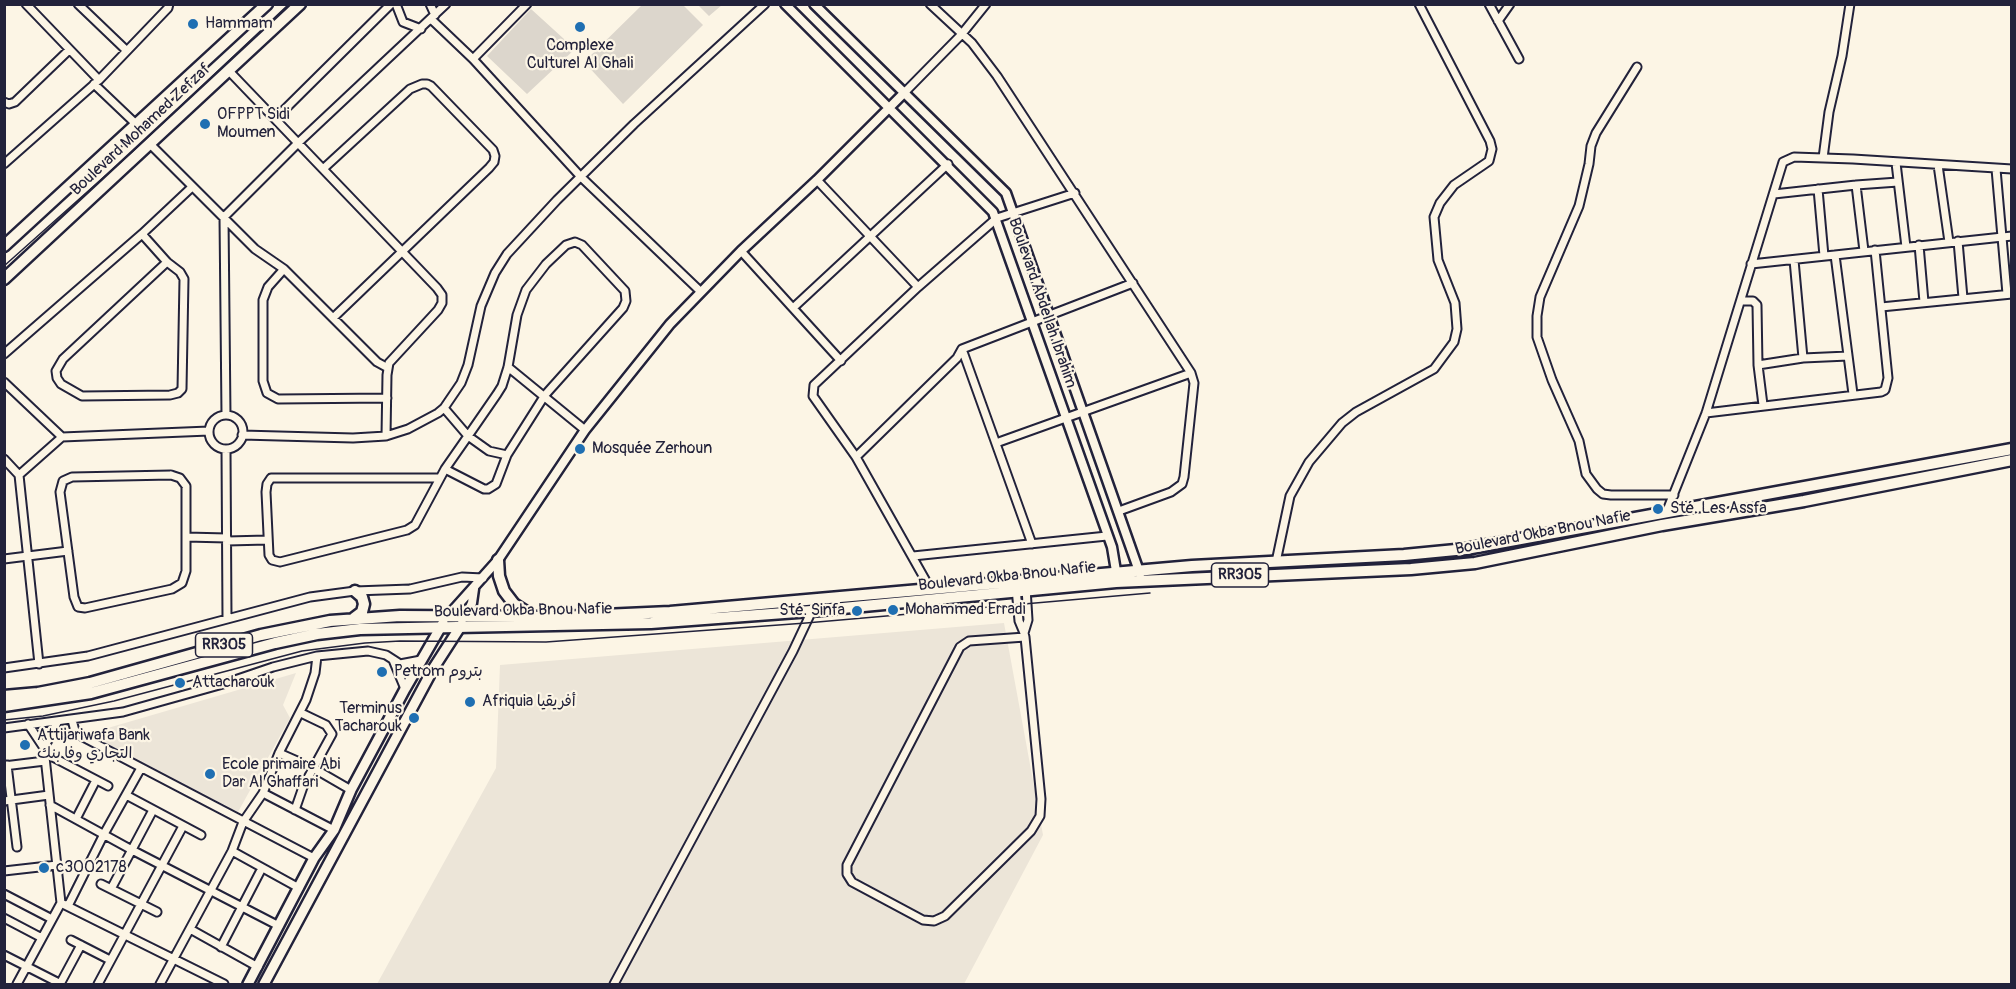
<!DOCTYPE html>
<meta charset="utf-8">
<style>
body{margin:0}
#map{position:relative;width:2016px;height:989px;overflow:hidden;background:#fcf5e5;font-family:Pangolin,sans-serif}
canvas{display:block}
.frame{position:absolute;inset:0;border:6px solid #22223b;pointer-events:none}
</style>
<div id="map">
<canvas width="2016" height="989"></canvas>
<div class="frame"></div>
</div>
<script>
const ctx = document.querySelector('canvas').getContext('2d');
ctx.lineJoin = 'round';
function fillPath(path, color) { ctx.fillStyle = color; ctx.fill(path, 'evenodd'); }
const poly = rows => new Path2D(rows.map(r => 'M' + r).join(''));
function trace(path, color, width, dash) { ctx.strokeStyle = color; ctx.lineWidth = width; ctx.lineCap = dash ? 'butt' : 'round'; ctx.setLineDash(dash || []); ctx.stroke(path); }
function write(font, color, halo, rows, align = 'center') {
  ctx.font = font + ' Pangolin,"Playpen Sans Arabic",sans-serif'; ctx.lineWidth = 4.5; ctx.setLineDash([]); ctx.textBaseline = 'middle'; ctx.strokeStyle = halo; ctx.fillStyle = color; for (const [text, x, y, turn = 0] of rows) {
    ctx.save(); ctx.translate(x, y); ctx.rotate((+turn || 0) * Math.PI / 180); ctx.textAlign = isNaN(turn) ? turn : align; if (halo) ctx.strokeText(text, 0, 0); ctx.fillText(text, 0, 0); ctx.restore();
  }
}
const built = poly([
 [1004,623,1043,835,964,984,377,984,496,768,500,665],
 [296,673,283,705,290,718,238,812,84,735]
]);
const green = poly([
 [643,4,683,5,703,25,623,104,584,62],
 [698,5,722,5,709,16],
 [531,9,575,49,527,94,487,56]
]);
const minor = poly([
 [26,4,99,80],
 [78,4,126,50],
 [396,4,403,22,421,29],
 [430,4,435,15],
 [930,4,972,43,997,76,1191,373,1194,383,1184,477,1182,484,1171,492,1119,511],
 [1489,4,1519,59],
 [431,19,473,59,581,177,700,291],
 [1498,21,1510,4],
 [473,59,527,4],
 [1637,67,1596,133,1591,146,1589,164,1579,206,1540,297,1537,316,1537,337,1552,380,1579,441,1586,474,1597,489,1603,494,1611,495,1674,495],
 [228,70,437,288,442,295,442,303,438,310,389,363,387,375,386,436],
 [94,84,136,124],
 [905,92,961,35,986,4],
 [4,102,9,104,15,102,69,50],
 [275,119,391,4],
 [149,143,255,249,284,269,377,362,388,368],
 [1823,158,1829,112,1842,56,1850,4],
 [1896,163,1906,247],
 [4,164,99,80,168,8,169,4],
 [1938,165,1949,242],
 [323,169,410,89,422,84,427,84,431,86,493,150,495,156,494,162,489,168,333,318],
 [1996,169,2007,294],
 [817,180,918,287],
 [1856,185,1864,251],
 [1818,189,1824,256],
 [1774,194,1856,185,1898,182],
 [142,234,167,262,180,272,184,279,182,389,178,393,170,395,82,396,61,384,57,378,56,371,63,359,167,262],
 [1958,241,1963,298],
 [1919,245,1924,302],
 [741,251,841,361],
 [1835,255,1853,394],
 [1794,260,1803,358],
 [1751,264,2012,236],
 [284,269,268,287,263,300,263,381,267,393,278,399,387,398],
 [1741,301,1753,301,1757,305,1758,365,1763,405],
 [1881,307,2012,294],
 [793,308,948,164],
 [962,349,1032,544],
 [4,354,142,234,192,187],
 [1758,365,1803,358,1848,356],
 [508,367,585,430],
 [4,382,62,437,209,431],
 [1706,413,1881,392,1885,390,1888,378,1875,250],
 [226,415,224,217,298,143,446,4],
 '209 432a17 17 0 1 1 34 0a17 17 0 1 1-34 0Z',
 [242,435,353,438,386,436,408,429,438,413,444,408,461,383,468,365,481,306,495,273,507,254,557,200,634,124,765,4],
 [996,443,1191,373],
 [226,449,227,618],
 [856,457,957,358,962,349,1133,283],
 [4,459,19,475,39,664],
 [445,469,484,489,488,489,496,484,507,455],
 [19,475,62,437],
 [171,475,180,478,186,486,186,571,182,583,172,589,85,608,78,607,74,597,60,492,63,481,72,477,171,475],
 [439,478,271,478,267,484,266,492,269,555,272,560,280,562,407,530,415,525,445,469,468,436,497,394,502,386,508,367,517,315,526,290,546,264,566,245,575,242,582,245,625,291,626,301,623,308,545,395,507,455,489,451,468,436,444,408],
 [1666,513,1706,413,1783,162,1794,157,1853,159,2012,169],
 [186,537,227,538],
 [227,541,267,540],
 [913,556,1107,536],
 [4,559,68,551],
 [1276,562,1290,496,1309,462,1342,423,1356,412,1434,369,1454,342,1457,329,1455,303,1438,260,1434,217,1440,203,1454,185,1489,161,1492,149,1490,141,1419,4],
 [1016,588,1019,621,1024,633,1025,637,1041,799,1040,816,1031,831,945,916,934,921,923,920,852,882,847,874,847,865,960,647,969,641,1025,637],
 [931,590,856,457,813,396,814,385,918,287,997,218,1075,193],
 [1024,633,1028,620,1026,588],
 [393,660,405,689],
 [4,668,88,656,310,597,355,591,410,589,462,577,483,578],
 [72,720,75,731,79,735,314,858],
 [4,728,123,712,223,684,273,667,317,656,368,651,386,655,400,664,421,660],
 [44,748,58,721],
 [45,753,108,786],
 [279,753,313,768,351,790],
 [7,765,17,847],
 [4,766,45,761],
 [263,793,334,830],
 [126,795,201,835],
 [4,801,49,795],
 [50,805,132,850,279,926],
 [295,810,303,787,332,734,326,725,301,713],
 [76,819,96,780],
 [232,851,299,888],
 [4,871,57,865],
 [101,884,157,912],
 [111,889,153,810],
 [4,894,52,919],
 [61,903,224,984],
 [68,906,104,834,141,768],
 [4,918,42,938],
 [190,929,258,967],
 [71,940,110,960],
 [221,947,262,868],
 [4,955,61,984],
 [17,984,61,903,44,748,28,724],
 [60,984,81,945],
 [98,984,183,826],
 [160,984,232,851,243,822,263,793,279,753,306,700,315,673,317,656],
 [614,984,793,651,817,600]
]);
const tertiary = poly([
 [785,4,993,212,1112,547,1117,577],
 [814,4,1006,193,1140,574],
 [466,616,472,603,474,589],
 [447,617,498,560,585,430,670,324,741,251,817,180,905,92]
]);
const secondary = poly([
 [248,984,314,858,334,830,351,790,405,689,443,623],
 [264,984,433,669,462,624]
]);
const primary = poly([
 [4,246,267,4],
 [4,279,300,4],
 [498,560,499,576,504,591,514,604,531,615],
 [354,618,362,612,364,604,362,597,355,591],
 [4,696,38,693,90,683,261,635,330,621,400,616,559,617,670,612,1192,566,1404,555,1466,549,2012,449],
 [4,706,91,693,275,643,317,634,360,629,651,623,811,611,1116,582,1411,569,1475,563,1662,525,1804,501,2012,460]
]);
const tram = poly([
 [4,266,132,152,289,4],
 [4,720,43,716,114,701,302,651,365,643,400,641,546,642,806,623,1150,593]
]);
const markers = [
 [193,24,6,"#1f6fb2"],
 [580,27,6,"#1f6fb2"],
 [205,124,6,"#1f6fb2"],
 [580,449,6,"#1f6fb2"],
 [1658,509,6,"#1f6fb2"],
 [893,610,6,"#1f6fb2"],
 [857,611,6,"#1f6fb2"],
 [382,672,6,"#1f6fb2"],
 [180,683,6,"#1f6fb2"],
 [470,702,6,"#1f6fb2"],
 [414,718,6,"#1f6fb2"],
 [25,745,6,"#1f6fb2"],
 [210,774,6,"#1f6fb2"],
 [44,868,6,"#1f6fb2"]
];
const shields = [
 [1240,575,57],
 [224,645,57]
];
const shieldNames = [
 ["RR305",1240,575],
 ["RR305",224,645]
];
const poiNames = [
 ["Hammam",205,24],
 ["Complexe",580,46,"center"],
 ["Culturel Al Ghali",580,64,"center"],
 ["OFPPT Sidi",217,115],
 ["Moumen",217,133],
 ["Mosquée Zerhoun",592,449],
 ["Sté. Les Assfa",1670,509],
 ["Mohammed Erradi",905,610],
 ["Sté. Sinfa",845,611,"right"],
 ["Petrom بتروم",394,672],
 ["Attacharouk",192,683],
 ["Afriquia أفريقيا",482,702],
 ["Terminus",402,709,"right"],
 ["Tacharouk",402,727,"right"],
 ["Attijariwafa Bank",37,736],
 ["التجاري وفا بنك",37,754],
 ["Ecole primaire Abi",222,765],
 ["Dar Al Ghaffari",222,783],
 ["c3002178",56,868]
];
const streetNames = [
 ["Boulevard Mohamed Zefzaf",141,130,-43],
 ["Boulevard Abdellah Ibrahim",1042,303,71],
 ["Boulevard Okba Bnou Nafie",1543,533,-11],
 ["Boulevard Okba Bnou Nafie",1007,577,-6],
 ["Boulevard Okba Bnou Nafie",523,611,-1]
];
fillPath(built, '#ece5d8');
fillPath(green, '#dcd6cc');
trace(minor, '#22223b', 11);
trace(tertiary, '#22223b', 13);
trace(secondary, '#22223b', 14);
trace(primary, '#22223b', 15);
trace(minor, '#fcf5e5', 7);
trace(tertiary, '#fcf5e5', 8);
trace(secondary, '#fcf5e5', 9);
trace(primary, '#fcf5e5', 10);
trace(tram, '#22223b', 1.5);
for (const [x, y, r, color] of markers) { const dot = new Path2D(); dot.arc(x, y, r, 0, 2 * Math.PI); ctx.fillStyle = color; ctx.fill(dot); trace(dot, '#fcf5e5', 2); }
for (const [x, y, w] of shields) { const box = new Path2D(); box.roundRect(x - w / 2, y - 12, w, 24, 4.5); ctx.fillStyle = '#fcf5e5'; ctx.fill(box); trace(box, '#22223b', 1.5); }
write('bold 15px', '#22223b', null, shieldNames);
write('16px', '#22223b', '#fcf5e5', poiNames, 'left');
write('16px', '#22223b', '#fcf5e5', streetNames);
</script>
